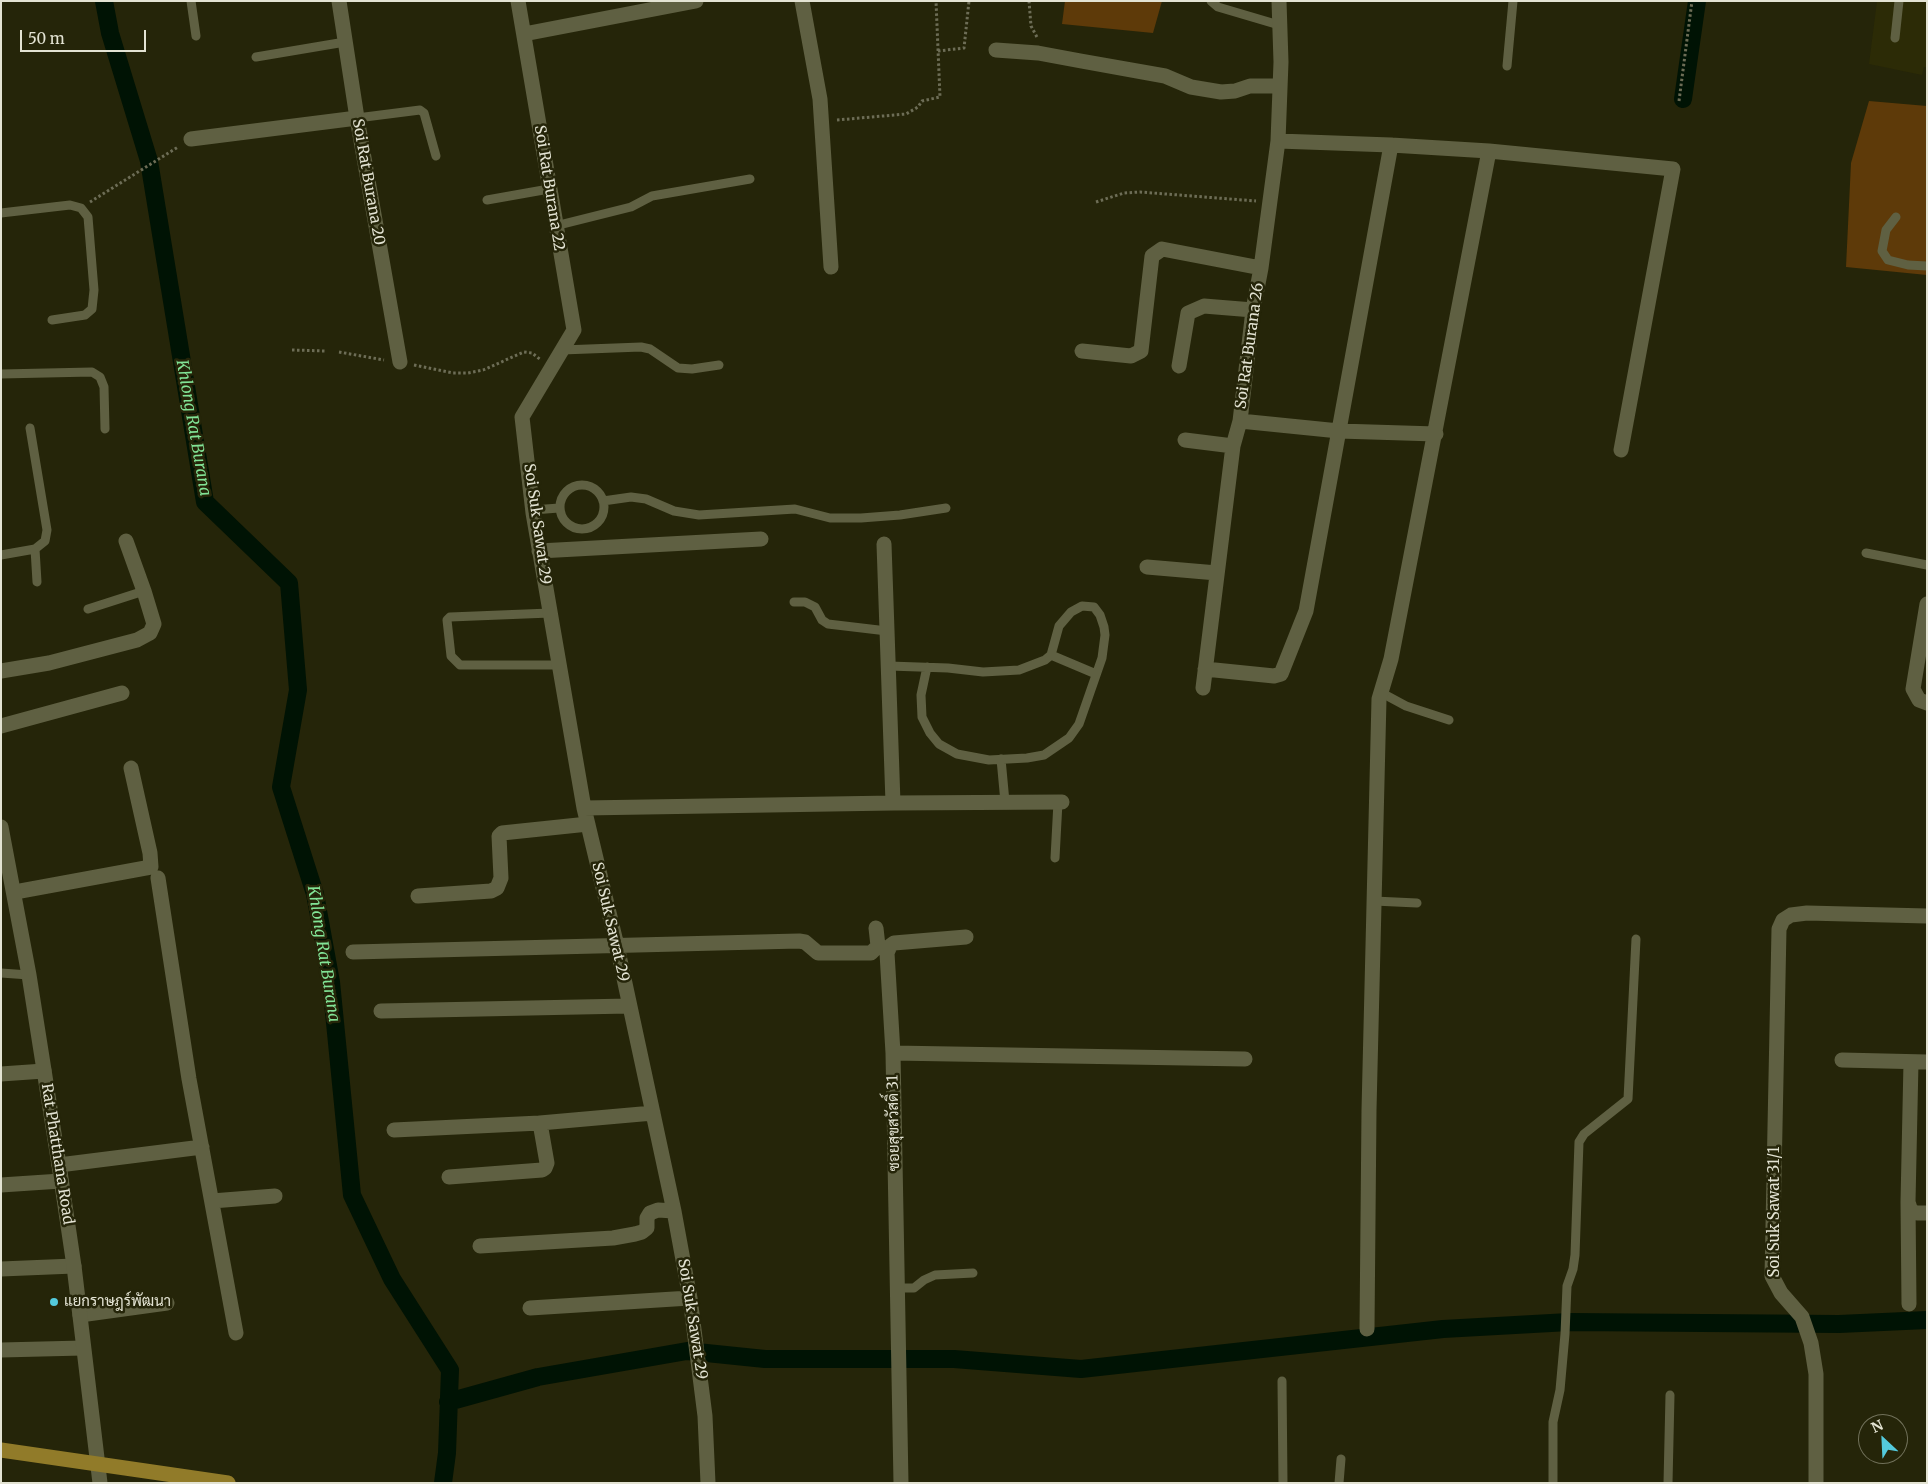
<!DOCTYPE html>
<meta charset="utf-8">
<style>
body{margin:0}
#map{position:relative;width:1928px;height:1484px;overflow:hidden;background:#252509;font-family:Merriweather,serif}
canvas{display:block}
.frame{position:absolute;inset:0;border:2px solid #e3e3d3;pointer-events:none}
.north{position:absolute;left:1858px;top:1414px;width:50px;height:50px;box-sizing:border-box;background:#252509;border:1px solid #71715a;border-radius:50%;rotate:335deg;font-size:14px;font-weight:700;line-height:20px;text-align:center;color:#e3e3d3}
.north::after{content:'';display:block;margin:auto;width:18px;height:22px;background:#54cadd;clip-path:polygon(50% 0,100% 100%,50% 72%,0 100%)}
.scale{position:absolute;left:20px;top:30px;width:126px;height:22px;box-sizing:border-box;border:2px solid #e3e3d3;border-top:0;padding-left:6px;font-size:15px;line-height:18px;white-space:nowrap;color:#e3e3d3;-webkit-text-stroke:4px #252509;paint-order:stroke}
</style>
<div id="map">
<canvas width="1928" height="1484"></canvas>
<div class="frame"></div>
<div class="north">N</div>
<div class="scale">50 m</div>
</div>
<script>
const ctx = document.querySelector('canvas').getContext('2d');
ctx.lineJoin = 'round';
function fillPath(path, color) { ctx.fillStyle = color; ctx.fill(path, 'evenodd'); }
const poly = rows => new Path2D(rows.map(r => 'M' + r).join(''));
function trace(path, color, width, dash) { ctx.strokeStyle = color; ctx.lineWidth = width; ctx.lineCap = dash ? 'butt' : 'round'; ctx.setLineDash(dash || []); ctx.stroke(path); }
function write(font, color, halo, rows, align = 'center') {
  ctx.font = font + ' Merriweather,Sarabun,serif'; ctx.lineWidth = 5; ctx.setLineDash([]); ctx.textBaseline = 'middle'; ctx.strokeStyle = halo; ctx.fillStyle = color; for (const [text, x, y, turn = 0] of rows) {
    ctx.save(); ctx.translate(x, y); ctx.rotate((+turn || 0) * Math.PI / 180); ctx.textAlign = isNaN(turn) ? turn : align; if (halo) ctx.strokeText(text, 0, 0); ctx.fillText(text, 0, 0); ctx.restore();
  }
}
const built = poly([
 [1877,1,1927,1,1927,67,1924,67,1922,75,1869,64]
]);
const green = poly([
 [1065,1,1162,1,1153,33,1062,24],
 [1869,101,1927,106,1927,275,1846,267,1851,163]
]);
const canal = poly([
 [104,1,110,33,149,161,205,502,289,583,298,690,281,787,315,894,331,982,352,1195,392,1279,450,1370,447,1453,443,1483],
 [1683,99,1697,1],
 [448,1402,538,1377,687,1351,765,1359,954,1359,1081,1369,1443,1329,1569,1322,1839,1324,1927,1320]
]);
const path = poly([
 [1029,1,1031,26,1038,39],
 [938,51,964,48,969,1],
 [1679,101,1692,1],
 [837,120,906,114,918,107,922,101,940,97,936,1],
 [90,202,178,147],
 [1096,202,1124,193,1140,192,1256,201],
 [292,350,326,351],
 [339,352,384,360],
 [414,365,453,373,468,373,483,370,524,352,532,353,541,360]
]);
const service = poly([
 [191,1,196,36],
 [1211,1,1218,7,1279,25],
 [1895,38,1899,1],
 [256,57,345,42],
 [1507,66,1513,1],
 [357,118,420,110,424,113,436,156],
 [487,200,549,189],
 [1,213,70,205,81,208,88,217,94,290,92,309,85,315,52,320],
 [1896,217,1886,230,1882,251,1888,260,1908,265,1927,266],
 [555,226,631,207,652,196,750,179],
 [562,350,641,347,650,349,678,368,692,369,719,365],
 [1,374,92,372,100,377,104,387,105,429],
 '560 507a22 22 0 1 1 44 0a22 22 0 1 1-44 0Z',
 [603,501,631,497,646,499,674,511,699,515,795,509,830,518,861,518,900,515,946,508],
 [533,510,559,508],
 [35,549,37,582],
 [1866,553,1927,565],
 [1,555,35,549,45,541,47,530,30,428],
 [794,602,805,602,815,607,822,620,828,624,887,631],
 [88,609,144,591],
 [550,613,450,617,447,620,451,656,460,665,558,665],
 [1051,655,1096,674],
 [889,666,948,668,983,672,1019,670,1045,660,1051,655,1059,626,1071,612,1082,606,1094,607,1100,615,1104,627,1105,635,1102,658,1079,724,1069,738,1044,755,1027,758,989,760,957,754,939,744,930,733,922,717,921,695,927,667],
 [1380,692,1406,706,1449,720],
 [1001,759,1005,802],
 [1055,858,1058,802],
 [1374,901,1417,903],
 [1,973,29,975],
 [897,1288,914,1288,924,1280,935,1275,973,1273],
 [1282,1381,1283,1483],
 [1339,1483,1341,1459],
 [1553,1483,1553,1422,1560,1390,1565,1334,1567,1286,1573,1269,1575,1255,1579,1142,1584,1134,1628,1099,1636,939],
 [1668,1483,1670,1395]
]);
const minor = poly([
 [339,1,357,118,400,362],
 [518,1,574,330,522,417,533,513,584,808,617,946,674,1211,690,1298,705,1416,708,1483],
 [802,1,820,99,831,267],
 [524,34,696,1],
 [996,50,1038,53,1081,61,1165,76,1191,87,1221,92,1235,91,1250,86,1280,86],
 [191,139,357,118],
 [1278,141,1391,145,1489,151,1673,169,1621,450],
 [1082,351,1131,356,1141,351,1152,256,1162,249,1261,268],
 [1179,366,1188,313,1204,306,1253,310],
 [1240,421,1339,431,1436,434],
 [1185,440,1233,446],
 [884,544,893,803],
 [539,551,761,539],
 [1147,567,1217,573],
 [1927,604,1913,689,1919,700,1927,703],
 [1205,669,1274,676,1281,674,1306,611,1391,145],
 [1,671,49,663,137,640,150,633,154,624,144,591,126,541],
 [1203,688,1233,446,1240,421,1253,310,1261,268,1278,141,1281,62,1279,1],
 [1,726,122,693],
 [584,808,893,803,1062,802],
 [158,878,189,1079,236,1333],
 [15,892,151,867,150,853,131,768],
 [418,896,491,891,497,888,501,878,499,836,502,833,588,824],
 [353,952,799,941,805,942,818,953,871,953,878,946,876,928],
 [381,1011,629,1006],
 [893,1053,1245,1059],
 [1842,1060,1927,1062],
 [1911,1062,1908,1202,1911,1211,1917,1213,1927,1213],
 [1,1074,44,1071],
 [394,1130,540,1123,653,1113],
 [59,1165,202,1147],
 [449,1177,542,1170,545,1168,547,1163,540,1123],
 [1,1185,61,1181],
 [212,1201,275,1196],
 [1908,1202,1909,1304],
 [480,1246,613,1238,635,1234,642,1232,647,1228,647,1218,650,1213,658,1210,674,1211],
 [1,1269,74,1266],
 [530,1308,690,1298],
 [80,1315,167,1303],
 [1367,1329,1369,1110,1379,699,1391,659,1489,151],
 [1,1350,83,1348],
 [901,1483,893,1053,887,953,890,946,894,943,966,937],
 [1816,1483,1816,1374,1811,1343,1802,1317,1781,1293,1772,1276,1779,929,1783,920,1791,915,1807,913,1927,916]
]);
const tertiary = poly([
 [1,827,29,975,59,1165,74,1266,100,1483]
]);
const primary = poly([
 [1,1450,228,1483]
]);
const markers = [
 [54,1302,5,"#54cadd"]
];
const streetNames = [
 ["Soi Rat Burana 20",368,182,80],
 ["Soi Rat Burana 22",549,188,81],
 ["Soi Rat Burana 26",1250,346,-82],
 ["Soi Suk Sawat 29",537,524,82],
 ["Soi Suk Sawat 29",610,922,77],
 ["ซอยสุขสวัสดิ์ 31",894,1123,-91],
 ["Rat Phatthana Road",57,1154,81],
 ["Soi Suk Sawat 31/1",1775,1212,-90],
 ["Soi Suk Sawat 29",692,1319,81]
];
const poiNames = [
 ["แยกราษฎร์พัฒนา",64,1302]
];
const waterNames = [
 ["Khlong Rat Burana",193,428,80],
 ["Khlong Rat Burana",323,954,81]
];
fillPath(built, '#2c2b06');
fillPath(green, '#5e3a09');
trace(canal, '#001304', 18);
trace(path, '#6d6d56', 3, [2.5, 2.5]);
trace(service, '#5f6042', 9);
trace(minor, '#5f6042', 15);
trace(tertiary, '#5f6042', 15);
trace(primary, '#917b29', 15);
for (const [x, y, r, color] of markers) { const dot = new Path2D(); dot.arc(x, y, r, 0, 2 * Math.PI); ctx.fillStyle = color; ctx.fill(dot); trace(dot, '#252509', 2); }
write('15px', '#e3e3d3', '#252509', streetNames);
write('15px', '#e3e3d3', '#252509', poiNames, 'left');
write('italic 16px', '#82e496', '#252509', waterNames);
</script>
